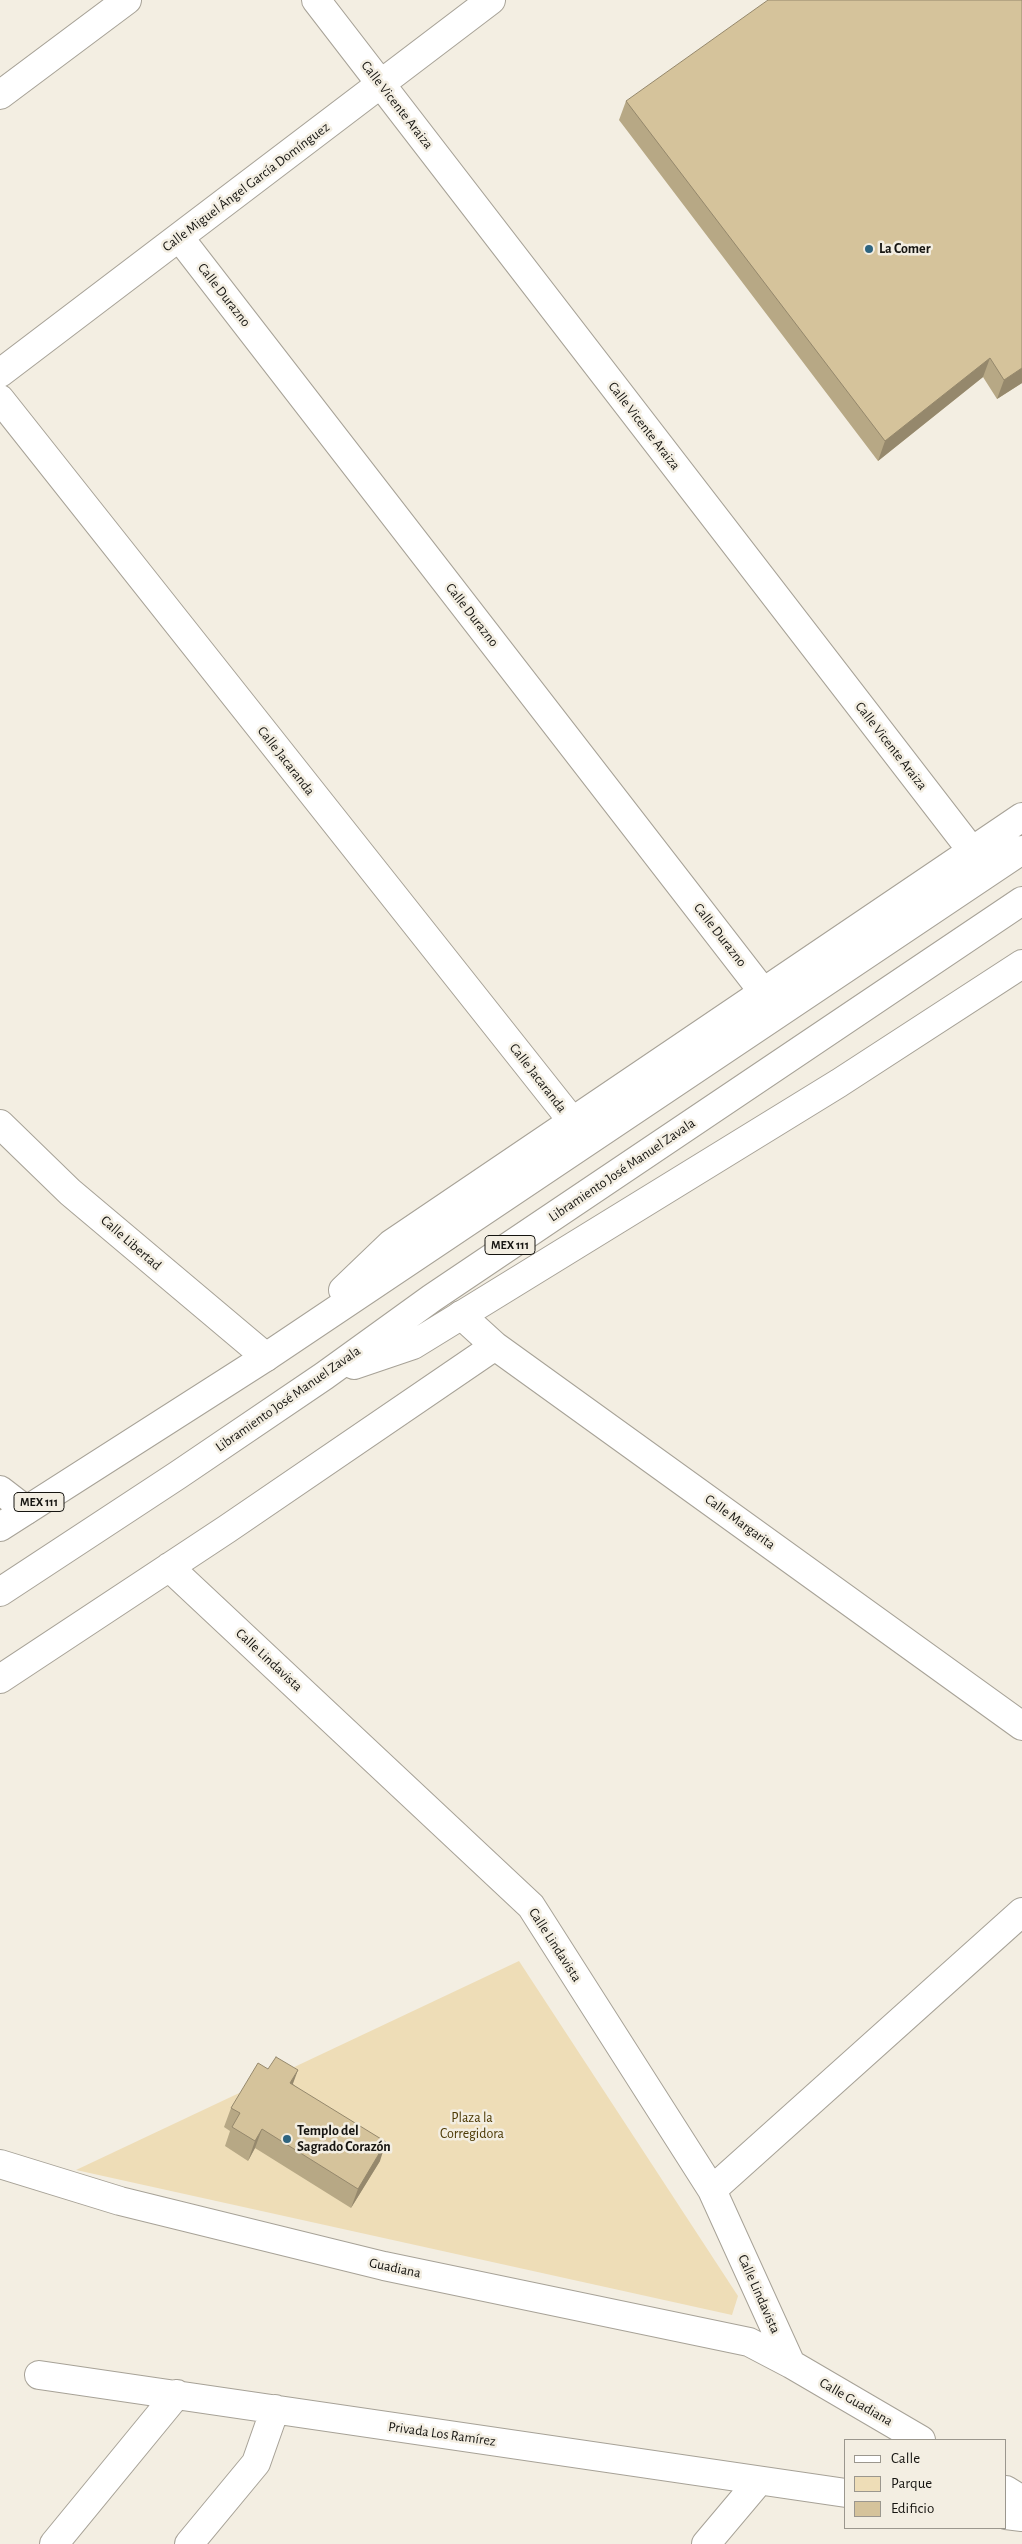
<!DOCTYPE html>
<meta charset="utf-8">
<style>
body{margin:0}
#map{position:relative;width:1022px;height:2544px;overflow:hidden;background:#f3eee2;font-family:"Alegreya Sans",sans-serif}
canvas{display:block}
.legend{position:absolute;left:844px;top:2439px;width:162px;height:90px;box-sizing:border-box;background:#f3eee2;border:1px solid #9b978e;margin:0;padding:6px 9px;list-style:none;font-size:15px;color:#161511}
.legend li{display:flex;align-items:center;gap:10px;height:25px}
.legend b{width:25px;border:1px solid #9b978e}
</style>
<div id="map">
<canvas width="1022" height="2544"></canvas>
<ul class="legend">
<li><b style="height:6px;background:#fff"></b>Calle</li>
<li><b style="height:14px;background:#eeddb7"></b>Parque</li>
<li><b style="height:14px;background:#d5c39b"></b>Edificio</li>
</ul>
</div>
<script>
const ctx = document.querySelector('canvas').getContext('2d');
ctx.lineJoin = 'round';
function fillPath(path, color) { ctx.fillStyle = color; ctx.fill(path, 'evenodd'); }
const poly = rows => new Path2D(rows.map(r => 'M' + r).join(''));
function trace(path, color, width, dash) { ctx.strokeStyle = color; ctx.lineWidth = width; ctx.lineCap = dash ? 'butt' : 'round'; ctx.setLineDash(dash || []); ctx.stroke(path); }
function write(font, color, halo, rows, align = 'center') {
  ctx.font = font + ' "Alegreya Sans",sans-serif'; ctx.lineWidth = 5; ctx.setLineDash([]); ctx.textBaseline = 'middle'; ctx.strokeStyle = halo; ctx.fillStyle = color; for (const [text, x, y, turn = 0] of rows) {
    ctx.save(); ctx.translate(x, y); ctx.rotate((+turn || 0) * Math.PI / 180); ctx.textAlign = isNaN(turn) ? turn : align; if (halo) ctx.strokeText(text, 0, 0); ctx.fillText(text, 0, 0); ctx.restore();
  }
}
const green = poly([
 [519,1961,738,2296,732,2315,76,2170]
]);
const minor = poly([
 [316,0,972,851],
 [0,95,127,0],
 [179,237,764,993],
 [0,373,491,0],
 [0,399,573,1122],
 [0,1124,70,1192,266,1357],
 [461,1315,495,1346,1022,1726],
 [0,1490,26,1510],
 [169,1567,531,1906,712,2190,791,2364],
 [0,1679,227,1529,495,1346],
 [0,2164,120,2201,384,2266,749,2342,791,2364,921,2440],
 [712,2190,1022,1912],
 [39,2375,846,2493],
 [1006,2490,1022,2500],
 [1006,2515,1022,2517],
 [54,2544,177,2394],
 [189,2544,256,2463,275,2409],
 [706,2544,759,2481]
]);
const major = poly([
 [343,1290,391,1244,1022,817],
 [354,1365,413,1345,839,1083,1022,964],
 [0,1527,266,1357,1022,850],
 [0,1592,178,1475,324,1376,432,1298,1022,901]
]);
const wall = poly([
 [1022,0,1022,383,997,399,983,377,878,461,619,120,626,101],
 [293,2084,380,2161,351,2208,255,2148,248,2161,225,2146,230,2131,224,2127,231,2108]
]);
const shadedWall = poly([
 [990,358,983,377,878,461,885,441],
 [1022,368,1022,383,997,399,1004,380],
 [298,2070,291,2089,290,2083],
 [262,2129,255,2148,248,2161,255,2141],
 [386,2142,380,2161,351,2208,358,2189]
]);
const building = poly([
 [768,0,1022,0,1022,368,1004,380,990,358,885,441,626,101,768,0],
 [276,2057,298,2070,290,2083,386,2142,358,2189,262,2129,255,2141,232,2127,240,2113,231,2108,258,2063,268,2069,276,2057]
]);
const markers = [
 [869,249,5,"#2e647f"],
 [287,2139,5,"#2e647f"]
];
const shields = [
 [510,1245,50],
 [39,1502,50]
];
const shieldNames = [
 ["MEX 111",510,1245],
 ["MEX 111",39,1502]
];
const streetNames = [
 ["Calle Vicente Araiza",397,105,52],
 ["Calle Miguel Ángel García Domínguez",246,187,-37],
 ["Calle Durazno",224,295,52],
 ["Calle Vicente Araiza",644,426,52],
 ["Calle Durazno",472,615,52],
 ["Calle Vicente Araiza",891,746,52],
 ["Calle Jacaranda",286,761,52],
 ["Calle Durazno",720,935,52],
 ["Calle Jacaranda",538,1078,52],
 ["Libramiento José Manuel Zavala",622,1170,-34],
 ["Calle Libertad",131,1243,41],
 ["Libramiento José Manuel Zavala",288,1399,-35],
 ["Calle Margarita",740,1522,36],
 ["Calle Lindavista",269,1660,43],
 ["Calle Lindavista",555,1945,57],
 ["Guadiana",395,2268,12],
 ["Calle Lindavista",759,2294,66],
 ["Calle Guadiana",856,2402,30],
 ["Privada Los Ramírez",442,2434,8]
];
const poiNames = [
 ["La Comer",879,249],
 ["Templo del",297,2131],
 ["Sagrado Corazón",297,2147]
];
const parkNames = [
 ["Plaza la",472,2118],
 ["Corregidora",472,2134]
];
fillPath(green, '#eeddb7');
trace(minor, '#a7a297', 30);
trace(major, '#a7a297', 30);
trace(minor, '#fff', 28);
trace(major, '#fff', 28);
fillPath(wall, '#b7a885');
fillPath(shadedWall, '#95886c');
fillPath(building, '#d5c39b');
trace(building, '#95886c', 1);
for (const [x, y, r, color] of markers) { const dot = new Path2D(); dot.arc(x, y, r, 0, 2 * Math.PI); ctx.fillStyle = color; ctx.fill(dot); trace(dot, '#f3eee2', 2); }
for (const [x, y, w] of shields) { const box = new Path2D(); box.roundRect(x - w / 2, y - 9.5, w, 19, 4); ctx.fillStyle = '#f3eee2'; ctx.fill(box); trace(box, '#161511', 1); }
write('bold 12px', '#161511', null, shieldNames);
write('14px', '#161511', '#f3eee2', streetNames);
write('bold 14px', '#161511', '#f3eee2', poiNames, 'left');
write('14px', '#4c3904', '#f3eee2', parkNames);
</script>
